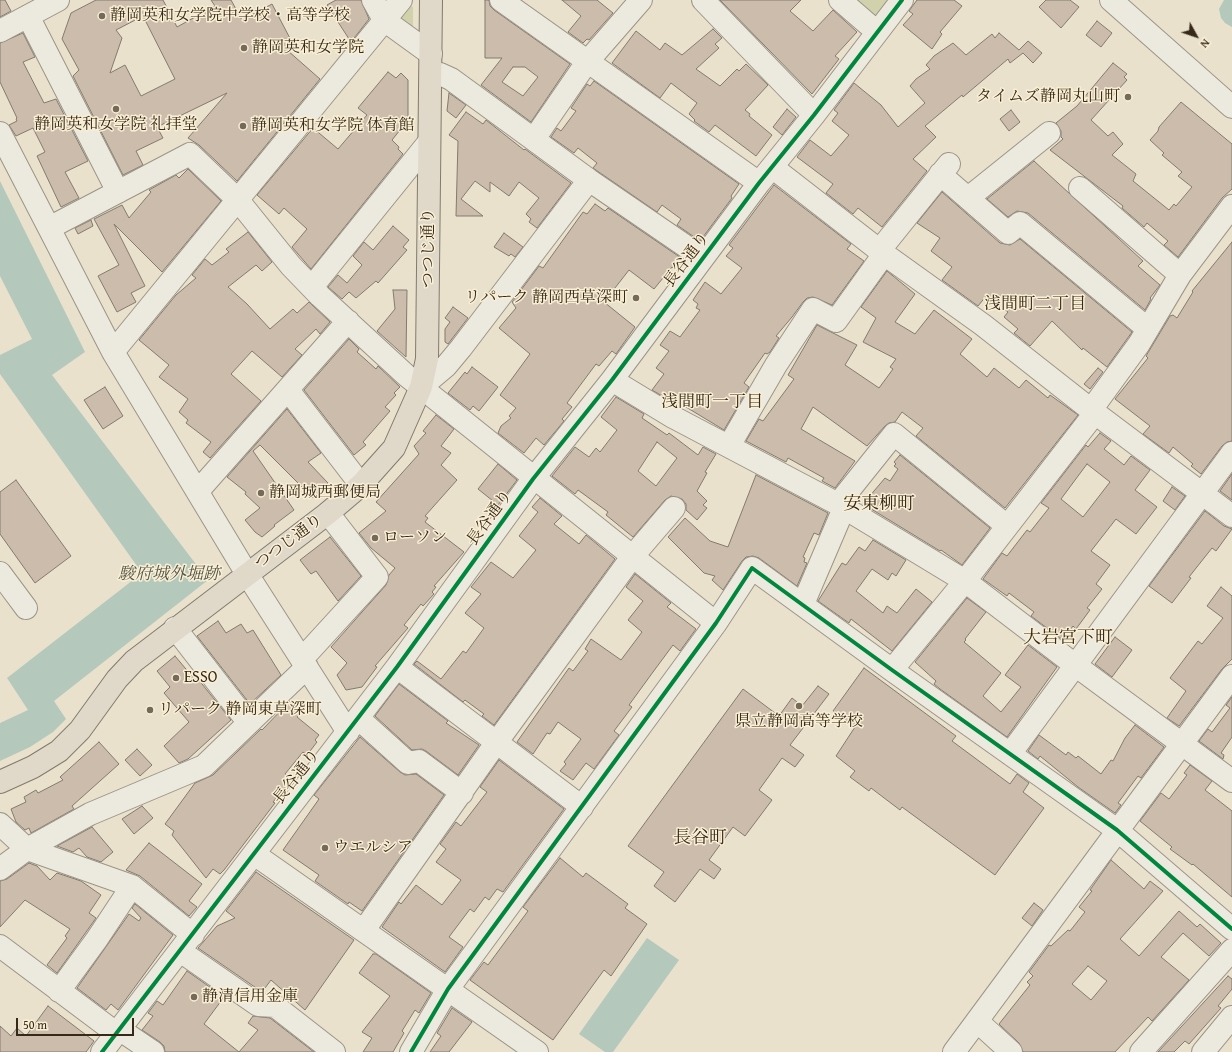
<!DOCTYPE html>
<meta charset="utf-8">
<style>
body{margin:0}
#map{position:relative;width:1232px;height:1052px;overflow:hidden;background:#e9e1cc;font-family:"Gentium Book Plus",serif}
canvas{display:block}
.north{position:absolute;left:1176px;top:16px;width:40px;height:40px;-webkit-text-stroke:3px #f9efd5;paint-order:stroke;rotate:130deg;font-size:11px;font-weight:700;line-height:16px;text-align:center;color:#372918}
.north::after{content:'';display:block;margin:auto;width:14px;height:18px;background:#372918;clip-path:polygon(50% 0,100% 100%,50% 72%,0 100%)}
.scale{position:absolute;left:16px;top:1018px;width:118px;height:18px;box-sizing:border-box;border:2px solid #372918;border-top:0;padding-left:5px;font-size:12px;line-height:14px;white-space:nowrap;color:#372918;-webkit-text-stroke:3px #f9efd5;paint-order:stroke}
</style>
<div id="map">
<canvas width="1232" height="1052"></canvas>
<div class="north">N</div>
<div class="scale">50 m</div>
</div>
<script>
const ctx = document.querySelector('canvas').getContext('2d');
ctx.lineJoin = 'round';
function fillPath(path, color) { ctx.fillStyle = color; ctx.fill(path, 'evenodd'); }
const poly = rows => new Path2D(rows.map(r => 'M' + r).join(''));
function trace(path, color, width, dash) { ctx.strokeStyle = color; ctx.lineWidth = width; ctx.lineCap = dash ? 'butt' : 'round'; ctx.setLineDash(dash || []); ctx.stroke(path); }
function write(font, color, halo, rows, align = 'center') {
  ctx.font = font + ' "Gentium Book Plus","Noto Serif JP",serif'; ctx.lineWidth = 3; ctx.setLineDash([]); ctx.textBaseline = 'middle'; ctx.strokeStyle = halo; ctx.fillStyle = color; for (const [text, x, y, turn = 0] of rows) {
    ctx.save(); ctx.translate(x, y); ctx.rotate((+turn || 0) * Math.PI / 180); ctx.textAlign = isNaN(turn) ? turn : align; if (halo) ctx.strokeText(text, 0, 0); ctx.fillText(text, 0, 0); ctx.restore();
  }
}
const green = poly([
 [846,0,890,0,873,23],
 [408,3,413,7,413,36,398,22]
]);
const water = poly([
 [1224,0,1232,0,1232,27,1225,23,1221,18,1219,9],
 [0,181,85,352,52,375,208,580,54,701,66,719,53,732,30,747,0,761,0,723,28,710,7,678,142,573,0,374,0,355,32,339,0,276],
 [647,938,679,960,613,1052,605,1052,579,1034]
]);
const building = poly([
 [0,0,5,0,11,11,0,17,0,0],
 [96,0,163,0,177,27,215,6,211,0,231,0,242,20,272,4,294,46,287,50,320,79,237,181,199,145,188,138,227,93,157,127,163,138,136,151,143,165,123,175,73,76,79,70,62,39,71,13,96,0],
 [143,16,175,79,141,96,125,65,110,73,122,38,116,30,143,16],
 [336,0,361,0,369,19,351,42,327,5,336,0],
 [485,0,489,0,490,6,494,10,570,64,531,122,481,85,502,58,485,58,485,0],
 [513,67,525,67,538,77,523,96,502,82,513,67],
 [562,0,597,0,613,13,589,40,587,39,583,43,568,32,581,16,562,0],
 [720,0,801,0,790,11,813,31,833,10,857,32,835,56,839,59,812,94,720,0],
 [917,0,954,0,962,6,940,32,942,34,932,49,903,25,913,14,909,11,917,0],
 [1046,0,1070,0,1079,7,1061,28,1039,7,1046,0],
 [1097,21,1112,33,1101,47,1086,35,1097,21],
 [713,29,722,38,715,44,719,48,696,69,720,86,737,69,739,71,746,64,768,85,745,110,750,114,749,116,772,135,756,156,715,125,709,132,694,121,695,120,689,114,697,103,671,83,660,98,612,63,636,31,660,50,665,43,682,55,713,29],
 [23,33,35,57,23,62,44,103,56,99,88,161,65,172,79,198,61,207,37,156,45,152,33,128,16,136,9,125,17,121,16,119,17,118,0,82,0,43,23,33],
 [999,33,1019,50,1028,41,1042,53,1033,63,1023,53,1010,63,1008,59,963,97,962,95,925,126,936,137,913,159,927,171,882,227,858,208,853,214,826,193,833,184,797,157,810,140,831,156,849,135,832,121,838,113,834,110,854,83,881,105,898,127,925,103,910,86,916,79,930,69,926,65,934,56,953,43,966,55,992,34,995,38,999,33],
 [1113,63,1127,74,1124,77,1127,80,1091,120,1108,136,1113,132,1123,144,1112,155,1136,174,1133,181,1169,210,1174,204,1176,206,1192,187,1178,176,1182,172,1162,155,1164,153,1150,140,1158,131,1159,127,1181,102,1232,144,1232,189,1222,198,1178,257,1164,245,1168,241,1147,223,1144,227,1122,208,1123,206,1050,150,1063,139,1061,137,1061,131,1056,123,1077,106,1113,63],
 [388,72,396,78,401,73,408,80,408,120,392,140,399,147,398,149,403,154,311,269,292,247,307,229,284,208,279,214,257,195,313,128,338,149,367,115,358,108,388,72],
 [594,81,739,184,731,196,732,198,700,241,677,225,681,219,662,205,657,212,593,168,597,163,578,148,574,153,551,137,557,128,561,131,576,111,571,108,587,84,590,86,594,81],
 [449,93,466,105,456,118,447,111,449,93],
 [787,109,796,117,782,135,773,127,787,109],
 [1011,110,1020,122,1009,131,1000,119,1011,110],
 [466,112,483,124,486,120,524,150,525,149,571,183,537,228,529,222,531,219,526,214,539,198,519,182,509,196,490,182,490,192,475,181,461,199,483,216,456,216,458,141,449,135,466,112],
 [1034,161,1143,261,1138,266,1160,285,1150,298,1151,299,1145,310,1028,213,1017,211,1008,217,987,199,1034,161],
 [188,169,221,201,162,272,114,224,145,286,131,293,136,302,117,312,98,276,119,265,94,219,122,205,129,218,151,192,149,190,176,175,179,178,188,169],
 [774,185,851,244,847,249,864,261,832,305,813,297,807,298,803,302,792,317,776,336,779,338,770,352,767,354,765,353,744,383,749,387,724,430,676,401,674,403,652,390,664,374,656,368,669,351,660,345,670,331,680,337,700,310,696,308,698,304,693,300,705,282,721,294,742,268,726,256,733,248,729,245,774,185],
 [942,192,1000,243,1010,245,1020,239,1132,332,1107,367,1083,348,1082,350,1052,321,1030,346,1014,333,1018,329,1004,317,1008,312,987,295,978,306,942,280,952,267,931,251,940,238,917,223,942,192],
 [595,204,605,211,608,208,684,260,684,262,678,271,672,267,654,289,629,270,604,302,635,327,616,354,612,351,599,366,596,364,567,403,572,407,562,419,564,421,544,445,536,438,524,453,498,433,501,426,511,418,509,416,516,408,500,395,530,354,499,328,516,308,512,302,539,266,543,268,583,212,587,214,595,204],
 [91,220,93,226,78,234,75,228,91,220],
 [393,226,409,240,403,247,407,250,378,283,376,281,356,298,349,292,342,299,328,287,338,275,347,283,362,265,353,256,364,242,373,250,393,226],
 [248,232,272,262,262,271,256,265,228,287,247,304,270,329,293,309,297,313,309,302,330,322,320,334,316,329,295,349,302,355,282,377,252,351,231,374,261,401,210,458,203,452,211,442,186,423,188,420,179,412,188,399,159,377,169,365,139,340,176,295,196,278,192,275,205,259,212,265,229,252,226,249,248,232],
 [504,233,523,247,515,257,511,254,509,256,494,247,504,233],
 [1232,242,1232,441,1227,442,1222,446,1201,474,1191,466,1193,464,1173,447,1169,453,1143,434,1150,426,1115,399,1148,358,1146,356,1170,316,1173,315,1177,318,1193,292,1192,291,1232,242],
 [887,271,915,294,895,322,915,334,934,310,972,339,960,354,987,377,994,368,1019,388,1026,380,1048,398,1050,395,1078,415,1005,508,916,436,923,428,902,412,895,422,889,423,885,426,867,446,813,407,801,429,855,461,835,488,822,481,824,478,788,458,786,462,746,441,759,419,763,421,794,379,788,375,817,325,857,345,845,365,879,388,893,369,890,367,896,359,863,342,876,318,861,307,887,271],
 [393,290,407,290,406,357,377,331,395,309,393,290],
 [453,307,468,318,448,344,445,342,445,329,450,322,445,318,453,307],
 [349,339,359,349,357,352,376,369,378,366,400,387,394,393,396,395,385,407,390,411,363,442,366,445,354,455,304,390,349,339],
 [472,367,498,387,479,411,473,406,470,410,448,393,465,372,467,374,472,367],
 [1098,368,1103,372,1090,389,1084,384,1098,368],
 [105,387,123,416,103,429,84,400,105,387],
 [616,397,644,414,642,418,667,435,669,433,698,455,703,447,716,454,705,472,707,473,697,491,707,501,703,505,707,508,697,520,686,510,686,504,682,499,671,496,665,500,633,537,606,515,608,512,578,490,575,494,552,476,575,447,589,457,596,448,600,452,617,430,601,417,616,397],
 [657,442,677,458,656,486,638,471,657,442],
 [287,409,321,453,308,462,328,483,313,498,260,445,253,451,294,510,274,525,275,526,262,537,255,532,245,520,260,508,245,494,246,492,227,477,287,409],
 [436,415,454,429,441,446,451,453,441,465,457,480,425,516,428,518,425,522,464,552,434,586,436,587,432,592,434,594,423,606,421,604,404,625,408,628,375,666,377,667,362,687,346,690,337,675,347,663,331,647,386,585,389,575,395,568,371,548,359,533,386,511,376,502,419,454,414,446,426,433,423,431,436,415],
 [1100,433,1111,441,1104,449,1124,465,1131,456,1150,470,1135,490,1157,507,1136,534,1116,519,1091,551,1110,565,1096,584,1102,589,1087,608,1090,610,1076,629,1073,626,1063,640,1031,616,1034,612,1009,593,1007,596,983,579,1002,553,1007,556,1027,530,1030,532,1049,508,1041,503,1086,445,1088,447,1100,433],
 [1087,464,1110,482,1083,517,1061,499,1087,464],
 [900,455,990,528,962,565,941,550,940,551,863,504,885,478,890,481,898,469,894,466,896,464,894,462,900,455],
 [498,464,517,480,498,505,478,489,498,464],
 [1232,474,1232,500,1220,491,1232,474],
 [756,475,828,513,819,535,814,533,803,557,805,558,804,562,807,563,797,586,759,558,753,556,746,557,742,561,723,590,712,580,715,576,704,573,668,537,685,518,710,541,728,547,756,475],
 [16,480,71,556,35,583,0,534,0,492,16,480],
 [1172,487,1185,496,1175,510,1163,501,1172,487],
 [540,498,562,516,554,524,579,544,586,535,615,559,494,725,482,716,484,714,465,700,463,702,414,664,417,661,441,679,463,651,466,653,484,628,465,613,481,594,471,587,491,562,513,578,536,550,519,536,538,512,532,507,540,498],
 [1205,511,1224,526,1232,529,1216,551,1212,548,1189,577,1191,578,1172,603,1149,586,1205,511],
 [330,537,361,576,338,601,316,571,311,574,300,560,330,537],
 [873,540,906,560,896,576,892,573,888,580,872,569,856,591,883,613,887,606,897,613,916,589,932,602,892,651,851,619,849,623,818,601,842,563,846,565,859,547,865,551,873,540],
 [635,574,671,603,667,607,696,629,680,651,673,645,653,672,629,705,632,707,614,731,619,735,594,769,586,763,573,780,560,771,566,764,564,762,581,739,558,722,550,734,547,733,533,754,517,742,569,668,573,671,588,651,585,649,591,639,621,660,642,632,628,620,643,601,626,587,635,574],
 [1221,587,1232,596,1232,659,1222,669,1179,726,1167,718,1186,691,1170,678,1198,641,1202,644,1223,618,1207,606,1221,587],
 [967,598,986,612,965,639,966,640,964,642,1001,673,983,696,1001,712,1021,687,1005,675,1028,645,1057,667,1007,737,940,689,934,684,936,681,915,662,967,598],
 [218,621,226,633,241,624,247,633,253,630,281,675,250,704,197,636,218,621],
 [1115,637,1132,650,1112,677,1095,664,1115,637],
 [175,656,196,681,198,679,231,720,188,759,179,763,164,746,189,722,164,693,170,687,157,671,175,656],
 [864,668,956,736,952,741,1010,784,1017,774,1029,783,1023,792,1044,808,995,875,902,807,900,810,871,788,869,791,850,777,855,771,836,756,855,727,833,711,864,668],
 [399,684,448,721,446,723,479,745,458,775,426,751,422,749,412,750,375,716,399,684],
 [818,686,829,694,790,745,804,755,795,767,782,758,759,790,772,800,745,836,733,827,709,860,721,869,714,879,700,869,675,902,654,886,664,872,628,846,743,689,779,716,792,698,802,706,818,686],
 [1232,697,1232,737,1221,753,1224,755,1223,759,1199,741,1208,729,1212,732,1230,708,1226,705,1232,697],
 [290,701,294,705,292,707,299,715,297,717,319,735,315,740,317,742,307,755,303,752,285,774,292,779,273,802,275,803,224,870,220,874,213,869,206,878,172,835,174,831,165,824,195,783,213,775,261,729,262,730,290,701],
 [1135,725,1164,747,1141,778,1138,776,1118,803,1121,805,1115,813,1078,787,1040,756,1038,759,1028,751,1039,735,1066,755,1068,752,1076,758,1078,756,1101,774,1111,760,1113,761,1125,738,1135,725],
 [360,737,400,772,405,775,416,774,444,795,362,911,349,902,348,904,315,881,319,875,283,850,319,799,314,795,360,737],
 [99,742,119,764,72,806,74,809,31,833,29,828,25,830,16,822,11,809,26,802,24,797,36,790,38,793,63,780,60,777,99,742],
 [137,749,152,765,140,776,125,760,137,749],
 [499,760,564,809,503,892,497,889,489,900,485,897,474,912,470,909,449,937,463,947,445,972,382,927,399,902,401,904,416,885,442,905,461,880,436,862,446,849,440,844,456,822,461,826,487,792,480,787,499,760],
 [1190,765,1212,781,1205,790,1232,811,1232,897,1193,864,1192,865,1170,849,1172,847,1140,821,1161,793,1169,799,1187,775,1184,773,1190,765],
 [142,806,153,818,134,834,122,819,142,806],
 [92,827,113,852,101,862,87,857,79,848,73,852,57,846,92,827],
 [149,843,202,884,189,901,197,907,189,916,140,876,126,870,149,843],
 [560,858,583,877,586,873,628,904,625,908,647,924,611,976,604,970,553,1040,470,980,484,962,488,965,528,911,523,907,560,858],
 [1111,860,1144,889,1150,881,1163,891,1120,939,1139,956,1179,911,1197,927,1200,924,1221,943,1209,956,1183,933,1161,957,1189,980,1152,1021,1148,1017,1115,1052,1023,1052,1019,1043,999,1024,1030,985,1027,982,1033,976,1029,972,1049,945,1051,946,1068,930,1070,931,1085,912,1079,907,1092,891,1090,890,1111,860],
 [1088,966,1107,981,1091,1000,1072,984,1088,966],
 [29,863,37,866,50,880,57,873,81,881,101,895,89,913,96,918,57,973,47,965,67,938,65,936,70,929,25,900,0,927,0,881,7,879,29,863],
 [256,872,354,940,305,1010,271,980,262,992,198,948,217,926,235,918,226,911,256,872],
 [1034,903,1043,910,1032,926,1022,918,1034,903],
 [135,904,173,935,118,1010,111,1004,106,1010,77,988,129,914,139,921,141,918,132,908,135,904],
 [373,954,376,954,431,993,419,1013,415,1010,402,1031,404,1033,393,1052,363,1052,372,1038,362,1032,390,996,359,973,373,954],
 [187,971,224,997,204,1024,239,1052,258,1030,248,1023,253,1016,270,1018,314,1052,165,1052,164,1046,160,1042,142,1030,153,1016,148,1013,157,1001,163,1005,187,971],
 [1228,976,1232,979,1232,989,1218,1006,1221,1008,1189,1044,1185,1041,1174,1052,1158,1052,1228,976],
 [48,1006,94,1041,86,1052,0,1052,0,1026,11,1036,17,1028,26,1036,48,1006],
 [452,1008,472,1022,449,1052,430,1052,441,1036,437,1033,452,1008]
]);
const minor = poly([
 [373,0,384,20,431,54],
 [501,0,759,183],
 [703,0,814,115],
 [840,0,877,32],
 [1111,0,1232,107],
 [28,16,118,192],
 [0,31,58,0],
 [431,75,440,74,451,79,589,180,703,258],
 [0,133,113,352,247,574,348,732],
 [534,139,587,62,641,0],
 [772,167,884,254,983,325,1095,413,1232,516],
 [940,174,1008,233,1020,223,1148,329],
 [1080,188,1180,275],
 [968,198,1049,133],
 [49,228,190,154,237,199,291,266,320,296,407,376,716,623],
 [879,251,949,164],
 [312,287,429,142],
 [113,352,401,0],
 [612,380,673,417,838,504,965,581,1075,665,1232,781],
 [421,387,446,366,461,348,589,180],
 [288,390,361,485],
 [1091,410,1139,344,1180,275,1232,206],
 [729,446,776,365,813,309,836,321,884,254],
 [198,491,348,321],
 [838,504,894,434,1007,526],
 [0,573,26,608],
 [803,604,844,508],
 [175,628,248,722],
 [302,659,377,577,328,513],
 [397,667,582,807],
 [892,670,965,581,1095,413],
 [358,718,408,763,419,761,462,793],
 [1010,754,1232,453],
 [0,824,27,849,132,886,193,935],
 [254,854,537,1052],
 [0,869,27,849,90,814,204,766,307,667],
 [364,930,496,743,632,557,674,508],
 [0,946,116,1033],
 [180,951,258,1005,275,1006,334,1052],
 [59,991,97,939,132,886],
 [977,1021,1011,1052],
 [119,1029,153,1052],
 [102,1052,397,667,533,479,612,380,759,183,814,115,902,0],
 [411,1052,448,989,716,623,752,568,892,670,1117,830,1232,929],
 [954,1052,1232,676],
 [1141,1052,1232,950],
 [1203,1052,1232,1017]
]);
const major = poly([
 [0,782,33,767,59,751,80,730,117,679,134,661,328,513,361,485,394,448,421,387,427,359,431,0]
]);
const cycleway = poly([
 [102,1052,397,667,533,479,612,380,759,183,814,115,902,0],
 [411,1052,448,989,716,623,752,568,892,670,1117,830,1232,929]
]);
const markers = [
 [102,16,4,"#756957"],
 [244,48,4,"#756957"],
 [1128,97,4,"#756957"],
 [116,109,4,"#756957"],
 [243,126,4,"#756957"],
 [636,298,4,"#756957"],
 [261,493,4,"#756957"],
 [375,538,4,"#756957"],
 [176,678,4,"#756957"],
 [799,706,4,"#756957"],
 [150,710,4,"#756957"],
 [325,848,4,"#756957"],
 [194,997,4,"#756957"]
];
const poiNames = [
 ["静岡英和女学院中学校・高等学校",110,16],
 ["静岡英和女学院",252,48],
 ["タイムズ静岡丸山町",1120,97,"right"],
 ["静岡英和女学院 礼拝堂",116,125,"center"],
 ["静岡英和女学院 体育館",251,126],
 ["リパーク 静岡西草深町",628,298,"right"],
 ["静岡城西郵便局",269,493],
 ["ローソン",383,538],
 ["ESSO",184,678],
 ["リパーク 静岡東草深町",158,710],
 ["県立静岡高等学校",799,722,"center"],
 ["ウエルシア",333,848],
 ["静清信用金庫",202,997]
];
const streetNames = [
 ["つつじ通り",429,248,-90],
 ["長谷通り",687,260,-53],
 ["長谷通り",490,518,-54],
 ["つつじ通り",289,542,-37],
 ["長谷通り",297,777,-52]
];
const neighbourhoodNames = [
 ["浅間町二丁目",1035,305],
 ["浅間町一丁目",712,403]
];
const waterNames = [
 ["駿府城外堀跡",169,575]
];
const quarterNames = [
 ["安東柳町",879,504],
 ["大岩宮下町",1068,638],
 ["長谷町",700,838]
];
fillPath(green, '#d1d2ac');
fillPath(water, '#b4c9bc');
fillPath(building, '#ccbcac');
trace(building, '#827b6e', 1);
trace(minor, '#9b9587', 24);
trace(major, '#827b6e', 24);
trace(minor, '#ece9de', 22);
trace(major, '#e0d8c9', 22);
trace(cycleway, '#00873e', 4);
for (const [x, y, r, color] of markers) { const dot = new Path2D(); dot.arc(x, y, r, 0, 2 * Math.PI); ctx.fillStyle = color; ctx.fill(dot); trace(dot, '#f9efd5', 1.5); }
write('16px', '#372918', '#f9efd5', poiNames, 'left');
write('16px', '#372918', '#f9efd5', streetNames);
write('17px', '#372918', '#f9efd5', neighbourhoodNames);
write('italic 17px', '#565647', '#f9efd5', waterNames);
write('18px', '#372918', '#f9efd5', quarterNames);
</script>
